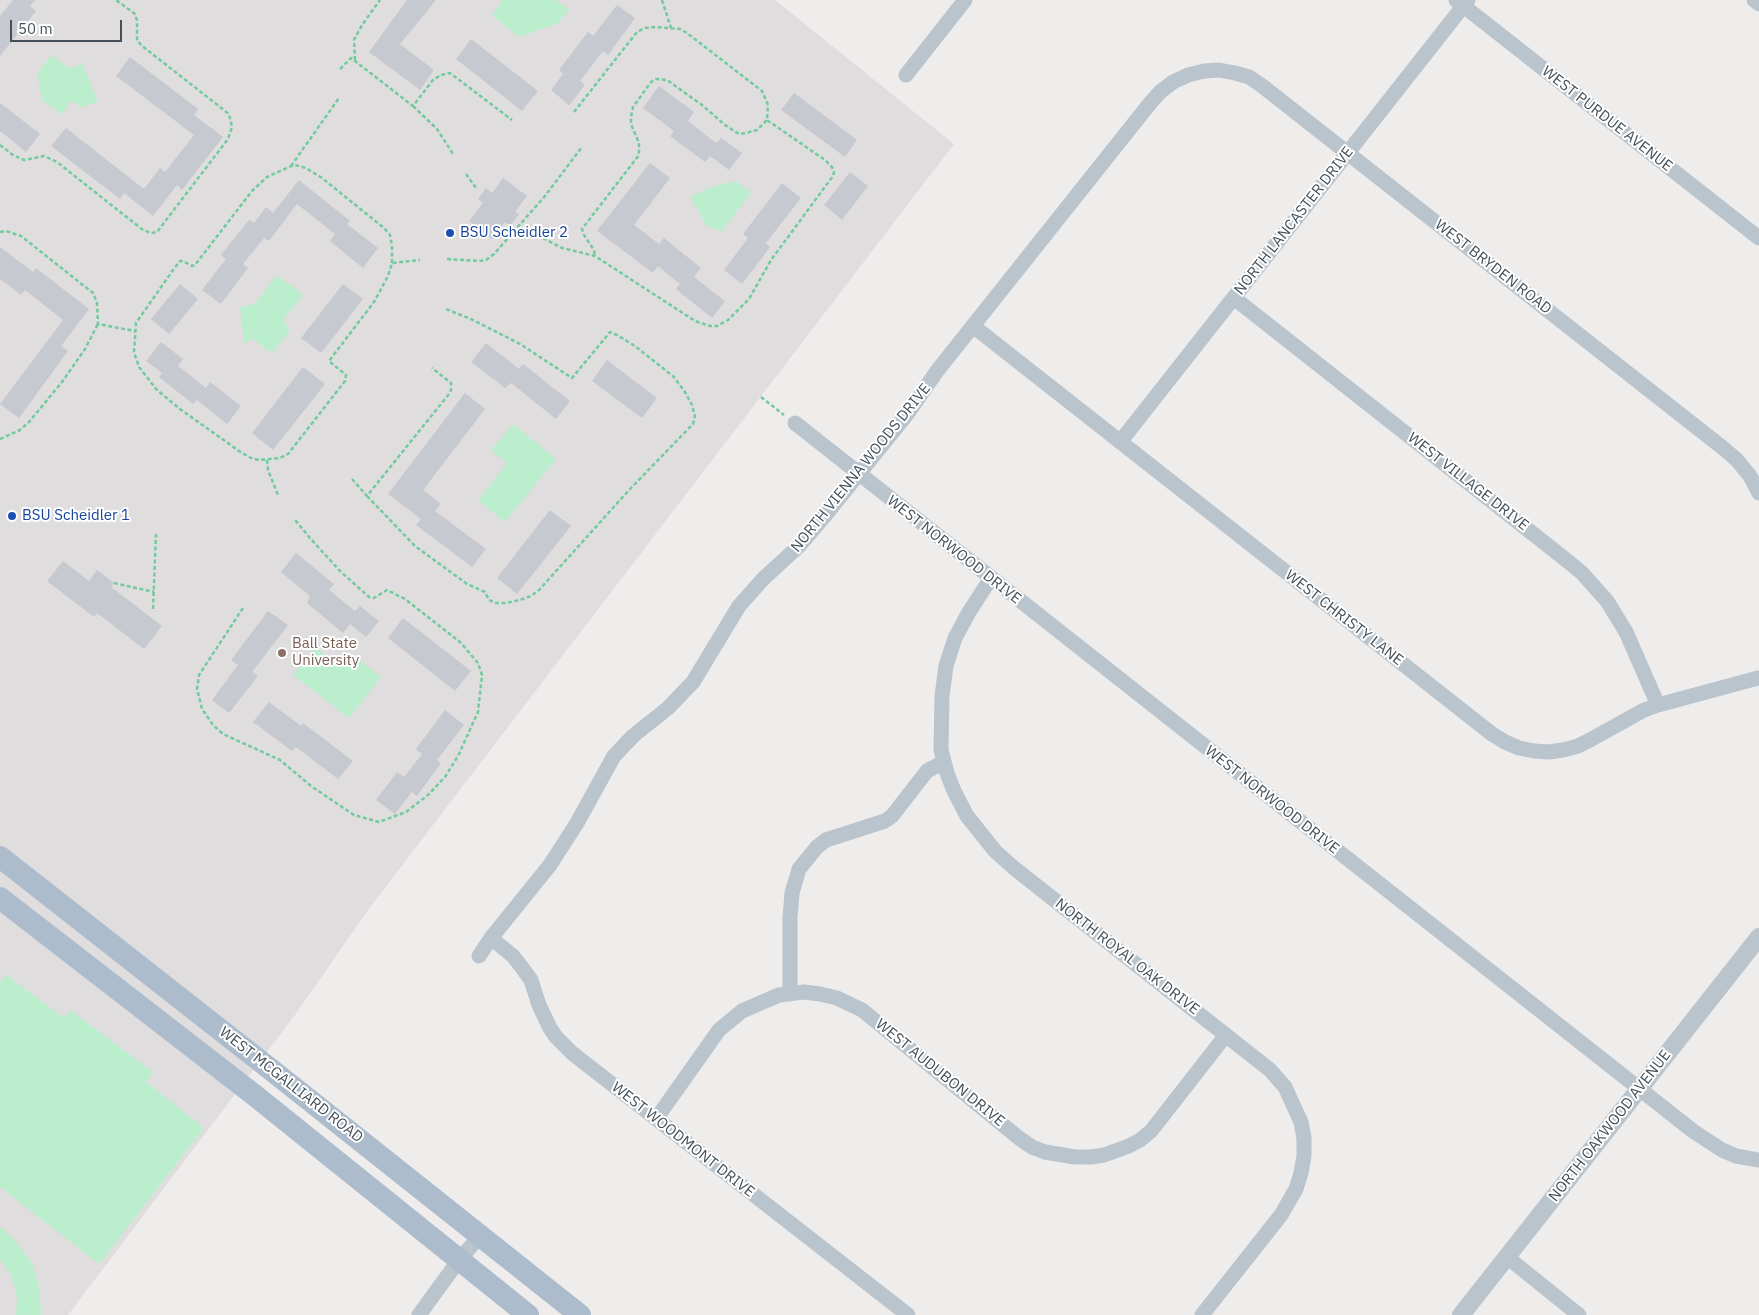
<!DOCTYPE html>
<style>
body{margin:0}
#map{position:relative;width:1759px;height:1315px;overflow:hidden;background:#efecec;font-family:"IBM Plex Sans",sans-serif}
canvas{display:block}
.scale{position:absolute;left:10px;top:20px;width:112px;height:22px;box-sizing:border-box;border:2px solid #455059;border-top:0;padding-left:6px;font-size:15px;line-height:18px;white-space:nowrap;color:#455059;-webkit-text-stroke:4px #fff;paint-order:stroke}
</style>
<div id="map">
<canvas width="1759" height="1315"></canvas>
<div class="scale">50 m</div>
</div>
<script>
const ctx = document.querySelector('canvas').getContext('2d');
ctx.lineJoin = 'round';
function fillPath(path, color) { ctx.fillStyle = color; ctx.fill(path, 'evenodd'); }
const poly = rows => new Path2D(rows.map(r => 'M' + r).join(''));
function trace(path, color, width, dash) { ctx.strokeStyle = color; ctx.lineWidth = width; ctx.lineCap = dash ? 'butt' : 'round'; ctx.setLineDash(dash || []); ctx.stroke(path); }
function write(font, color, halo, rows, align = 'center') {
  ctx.font = font + ' "IBM Plex Sans",sans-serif'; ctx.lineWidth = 4; ctx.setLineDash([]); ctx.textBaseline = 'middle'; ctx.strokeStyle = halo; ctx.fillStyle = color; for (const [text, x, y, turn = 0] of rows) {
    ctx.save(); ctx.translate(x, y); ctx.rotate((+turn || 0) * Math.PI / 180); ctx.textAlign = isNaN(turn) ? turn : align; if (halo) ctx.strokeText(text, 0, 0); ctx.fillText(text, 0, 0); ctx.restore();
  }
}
const education = poly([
 [0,0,775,0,954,144,368,910,295,1015,68,1315,0,1315]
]);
const green = poly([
 [503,0,556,0,569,10,557,24,518,37,492,15],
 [51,55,70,69,82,63,98,102,81,107,71,100,62,114,42,100,37,75],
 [736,181,751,193,721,232,706,225,690,197,712,187],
 [277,275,303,295,283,320,290,331,272,353,253,339,244,343,240,307,255,304],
 [513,424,556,459,505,522,478,500,507,463,491,450],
 [315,647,338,665,349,652,381,677,349,718,293,675],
 [6,975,64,1018,70,1010,153,1072,146,1082,204,1128,99,1264,0,1187,0,982],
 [0,1227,15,1240,32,1263,40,1292,41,1315,16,1315,17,1300,15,1288,11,1276,0,1259]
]);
const building = poly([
 [13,0,35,0,30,6,36,11,0,56,0,16],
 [407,0,436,0,400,44,434,70,420,90,369,52],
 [617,5,635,18,608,55,603,51,580,81,585,85,569,105,551,90,563,74,559,70,588,32,593,36],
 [471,39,538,91,522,111,456,59],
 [130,57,198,109,194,115,223,137,182,190,177,185,153,216,124,193,120,199,51,146,66,128,144,189,160,168,165,172,194,135,116,76],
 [659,86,694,112,688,121,716,143,721,138,742,153,729,170,710,156,705,162,670,136,674,131,643,108],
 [794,93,857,140,845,157,781,110],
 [0,103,40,134,26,152,0,131],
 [650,163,670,178,634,225,659,244,664,238,701,268,694,277,725,301,712,318,676,289,680,284,658,266,653,273,597,231],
 [850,172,868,186,842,220,824,205],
 [503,178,527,196,515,212,519,214,510,226,505,222,492,239,469,221,483,203,478,199,486,188,492,193],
 [299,180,350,221,347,224,378,248,363,268,330,241,335,234,297,204,269,241,264,238,243,264,248,268,221,304,202,290,226,259,221,255,249,220,254,223,266,207,273,213],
 [782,183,801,198,766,243,770,247,742,284,724,270,748,238,743,234],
 [0,247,33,272,36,268,89,309,61,346,68,351,19,418,0,404,63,320,25,290,21,295,0,279],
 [180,284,198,299,169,334,151,319],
 [343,284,363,299,321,353,301,338],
 [161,342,183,359,178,366,206,388,210,382,241,406,227,424,197,400,193,404,159,377,162,373,146,361],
 [486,343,519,369,523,364,570,401,556,419,511,383,505,388,471,362],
 [607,360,657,398,642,418,592,381],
 [303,367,325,384,273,450,252,433],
 [465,393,485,409,423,490,441,504,435,511,486,549,472,567,416,525,421,519,388,494],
 [550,510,571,526,517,594,497,578],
 [296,553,334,584,329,590,355,611,360,606,379,621,366,637,350,624,343,633,307,603,310,596,281,572],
 [63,561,89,581,97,570,114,583,111,587,162,626,144,649,97,613,94,617,47,581],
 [268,611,288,625,252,672,258,676,229,713,212,700,238,665,231,660],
 [403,618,471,671,455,691,388,638],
 [269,702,301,726,303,723,353,761,338,779,296,747,292,751,253,722],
 [445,710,464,725,437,760,441,763,417,796,412,792,395,814,376,800,397,772,404,777,422,754,416,749]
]);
const path = poly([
 [662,0,671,28],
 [355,60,354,40,362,25,380,0],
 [340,69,351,58,413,106,433,80,441,75,450,73,512,120],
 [413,106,437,129,453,154],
 [574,112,637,32,645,28,656,27,680,29,687,33,762,91,768,105,767,120,757,130,746,133,739,134,725,125,702,105,667,80,656,79,651,82,633,107,631,117,631,124,639,143,639,155,582,229,584,235,594,250,595,256],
 [0,145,13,155,24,160,44,156,57,162,143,230,151,233,157,232,228,139,232,127,229,114,142,46,137,40,137,20,134,13,116,0],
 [291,166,339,98],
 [466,174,476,188],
 [0,232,6,231,21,236,93,293,97,303,98,324,135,331],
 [543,238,562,248,595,256,695,321,710,326,717,326,728,320,749,299,771,260,833,176,834,172,832,167,825,160,767,120],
 [447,259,479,261,486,260,494,254,545,196,582,147],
 [392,263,392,246,390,235,384,228,322,178,306,168,295,165,291,166,267,177,252,191,195,265,192,266,183,261,180,261,173,270,136,323,134,352,139,367,157,390,180,409,239,451,251,458,259,460,280,458,288,454,345,381,346,375,329,361,374,302,388,276,392,263,420,260],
 [761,397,784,415],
 [0,439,20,430,29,422,62,382,85,349,98,324],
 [267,460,268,470,278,495],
 [352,479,367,496,449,394,451,390,451,383,432,368],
 [367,496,415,546,467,584,485,592,489,600,496,603,505,603,520,600,531,596,539,590,630,489,693,424,695,416,692,405,685,392,674,377,635,346,617,335,610,332,606,337,572,378,520,344,473,320,446,309],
 [114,583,154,592],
 [243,608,199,675,197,689,202,709,213,725,223,734,280,760,311,786,354,815,379,822,406,812,428,795,445,777,458,756,478,712,482,675,478,663,460,642,405,599,387,590,374,598,369,597,340,571,310,538,295,520],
 [153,609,156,534]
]);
const minor = poly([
 [1456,0,1759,238],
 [1754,0,1759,4],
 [906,75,965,0],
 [1234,298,1565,559,1582,573,1607,601,1626,632,1658,705],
 [973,326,1492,734,1505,742,1519,748,1534,751,1549,752,1563,750,1578,746,1590,740,1644,710,1658,705,1758,678],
 [795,423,1693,1131,1722,1150,1736,1156,1759,1160],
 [1120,442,1468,0],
 [991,578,969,612,955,638,946,666,942,696,941,750,947,773,954,791,967,816,995,851,1014,868,1270,1070,1285,1087,1301,1122,1304,1138,1304,1156,1301,1173,1296,1189,1281,1215,1202,1315],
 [491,938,513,956,523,969,531,980,539,1005,550,1028,556,1037,572,1053,908,1315],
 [479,956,491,938,550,865,577,823,614,756,633,736,668,708,693,682,739,606,763,579,800,545,823,518,908,413,937,371,1151,102,1160,92,1173,82,1188,75,1204,71,1219,70,1235,73,1249,77,1261,85,1723,448,1737,460,1750,476,1759,493],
 [790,994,790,918,792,893,799,869,817,847,826,840,885,821,892,816,927,771,944,762],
 [656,1119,719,1030,742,1011,779,995,804,992,820,994,837,998,862,1010,1019,1138,1032,1147,1045,1152,1075,1157,1091,1157,1104,1155,1129,1146,1140,1140,1151,1131,1226,1035],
 [1507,1257,1579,1315],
 [419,1315,459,1260,480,1236]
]);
const tertiary = poly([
 [1461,1315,1759,937]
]);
const primary = poly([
 [0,857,274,1072,580,1315],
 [0,898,253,1094,528,1315]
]);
const markers = [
 [450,233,5,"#1a4fb4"],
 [12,516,5,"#1a4fb4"],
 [282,653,5,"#8d6e63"]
];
const streetNames = [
 ["WEST PURDUE AVENUE",1607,119,38],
 ["NORTH LANCASTER DRIVE",1294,221,-52],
 ["WEST BRYDEN ROAD",1493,267,38],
 ["NORTH VIENNA WOODS DRIVE",861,468,-51],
 ["WEST VILLAGE DRIVE",1468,482,38],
 ["WEST NORWOOD DRIVE",954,550,38],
 ["WEST CHRISTY LANE",1344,618,38],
 ["WEST NORWOOD DRIVE",1272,800,38],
 ["NORTH ROYAL OAK DRIVE",1127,957,38],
 ["WEST AUDUBON DRIVE",940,1073,39],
 ["WEST MCGALLIARD ROAD",291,1085,38],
 ["NORTH OAKWOOD AVENUE",1610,1126,-52],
 ["WEST WOODMONT DRIVE",683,1140,38]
];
const transitNames = [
 ["BSU Scheidler 2",460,233],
 ["BSU Scheidler 1",22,516]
];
const educationNames = [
 ["Ball State",292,644],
 ["University",292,661]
];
fillPath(education, '#e0ddde');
fillPath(green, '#baeecd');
fillPath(building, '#c6c9cf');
trace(path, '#72cb9d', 2.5, [4, 2.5]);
trace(minor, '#bac4cc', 15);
trace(tertiary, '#bac4cc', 18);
trace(primary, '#acbccc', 22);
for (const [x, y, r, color] of markers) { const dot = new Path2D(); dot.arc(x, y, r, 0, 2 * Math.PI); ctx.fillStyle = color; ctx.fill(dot); trace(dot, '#fff', 2); }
write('15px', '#455059', '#fff', streetNames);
write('15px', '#164399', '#fff', transitNames, 'left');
write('15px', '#785e54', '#fff', educationNames, 'left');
</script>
